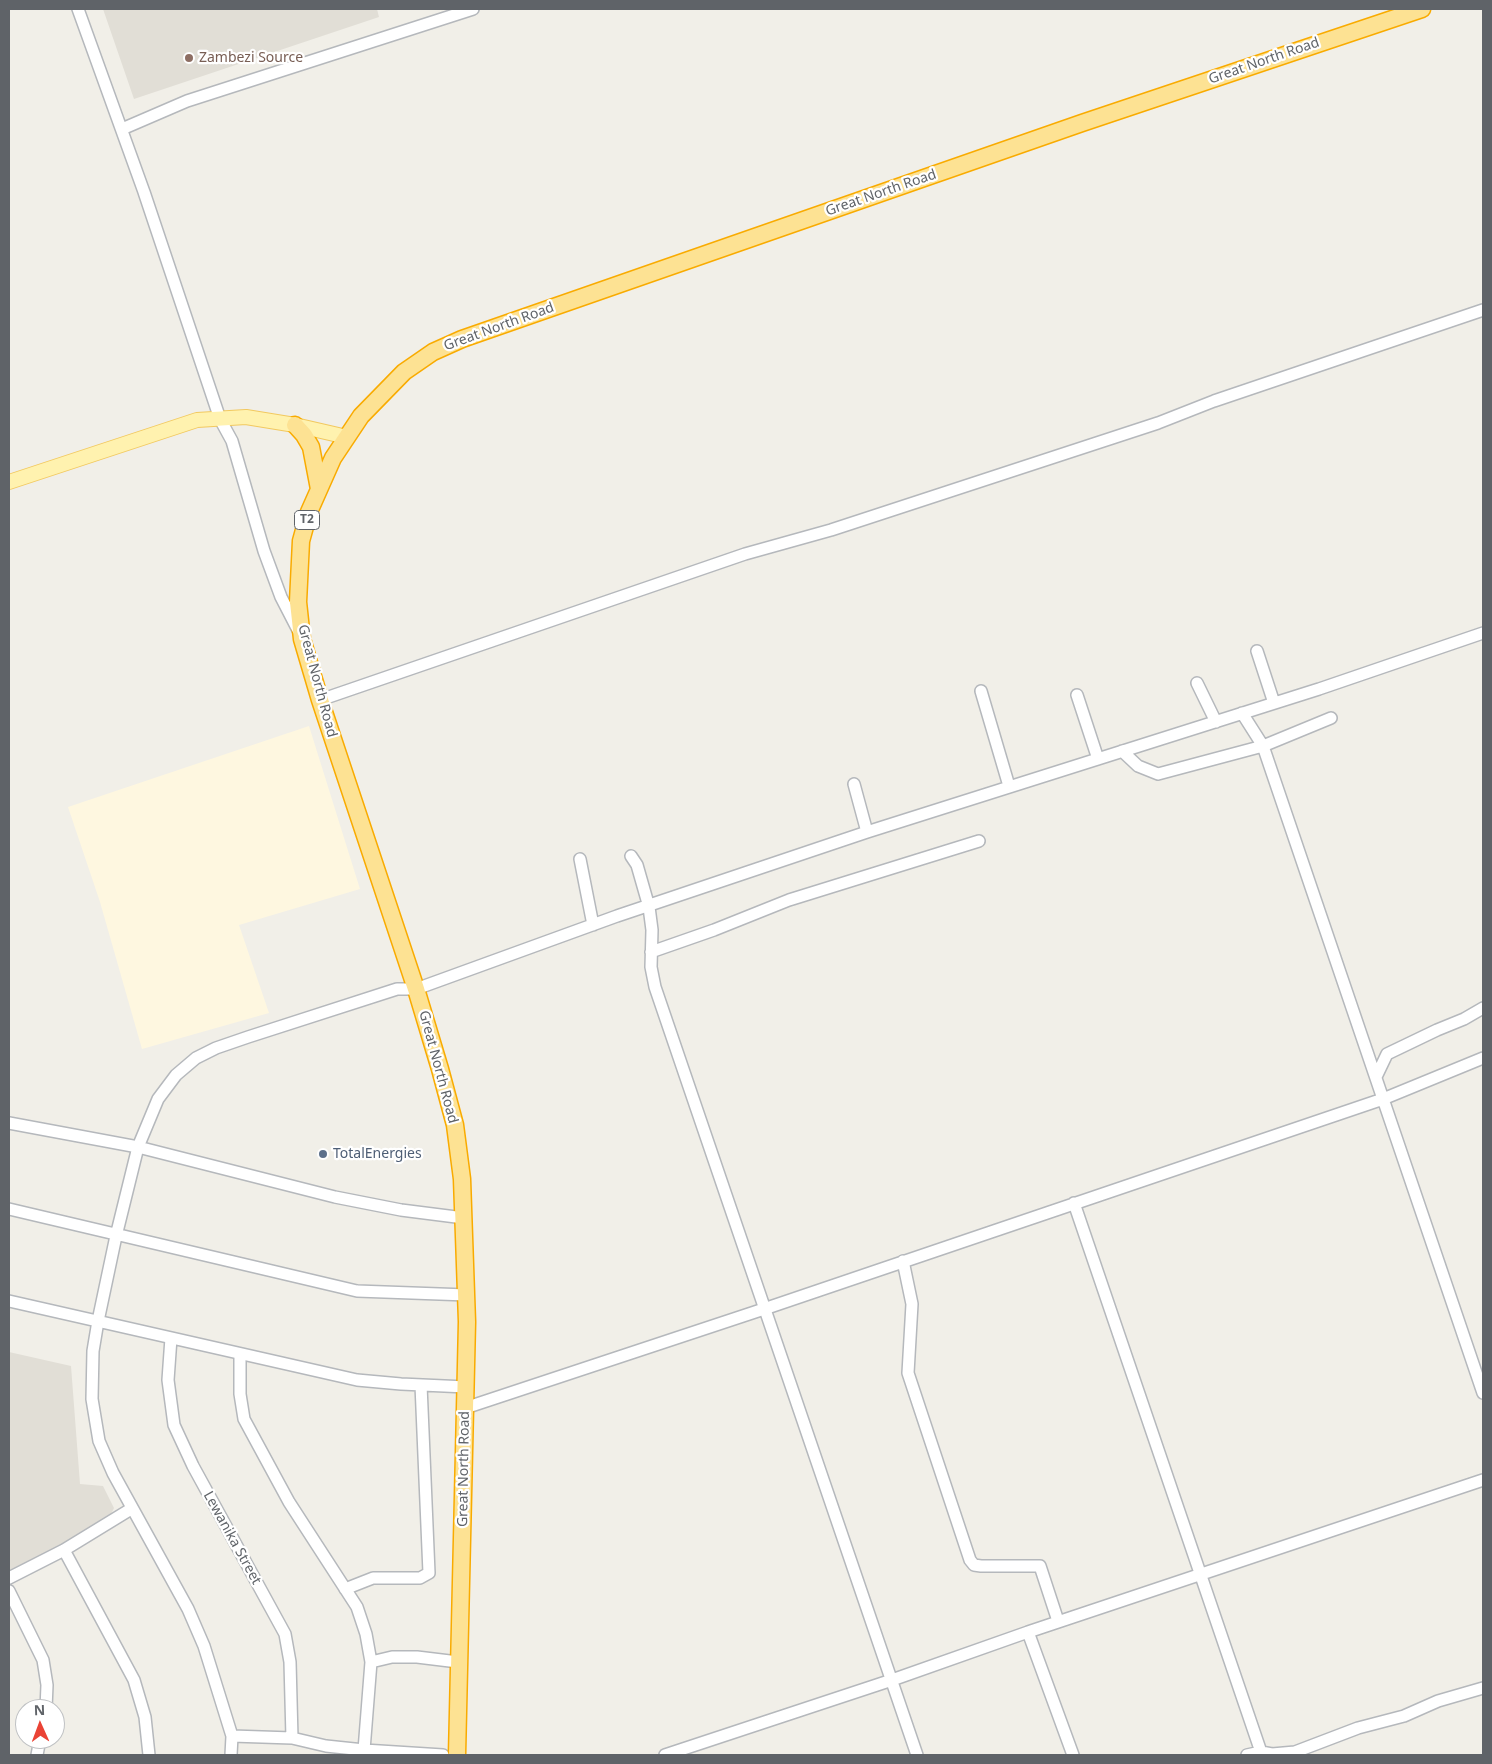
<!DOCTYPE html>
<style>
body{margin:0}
#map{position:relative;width:1492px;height:1764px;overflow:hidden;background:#f1efe8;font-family:"Noto Sans",sans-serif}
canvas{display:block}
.frame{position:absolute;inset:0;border:10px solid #5f6368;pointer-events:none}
.north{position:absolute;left:15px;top:1699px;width:50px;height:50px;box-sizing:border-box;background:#fff;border:1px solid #bfc1c3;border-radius:50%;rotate:358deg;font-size:14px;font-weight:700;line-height:20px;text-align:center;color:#5f6368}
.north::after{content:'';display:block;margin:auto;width:18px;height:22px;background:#ea4335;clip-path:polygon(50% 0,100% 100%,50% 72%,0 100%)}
</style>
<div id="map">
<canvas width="1492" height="1764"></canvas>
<div class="frame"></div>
<div class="north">N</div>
</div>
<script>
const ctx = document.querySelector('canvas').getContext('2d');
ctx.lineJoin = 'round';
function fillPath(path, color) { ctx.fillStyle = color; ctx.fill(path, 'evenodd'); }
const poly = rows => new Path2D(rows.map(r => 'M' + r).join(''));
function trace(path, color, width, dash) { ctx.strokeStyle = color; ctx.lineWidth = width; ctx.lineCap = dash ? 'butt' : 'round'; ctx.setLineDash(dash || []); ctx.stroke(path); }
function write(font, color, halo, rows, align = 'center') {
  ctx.font = font + ' "Noto Sans",sans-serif'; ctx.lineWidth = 4.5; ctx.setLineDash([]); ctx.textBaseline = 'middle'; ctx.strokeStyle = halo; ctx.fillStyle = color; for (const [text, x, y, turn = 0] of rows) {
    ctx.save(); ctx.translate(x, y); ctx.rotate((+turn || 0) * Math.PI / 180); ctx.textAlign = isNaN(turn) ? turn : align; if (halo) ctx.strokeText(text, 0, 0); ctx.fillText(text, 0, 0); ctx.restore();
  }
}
const commercial = poly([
 [309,726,360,889,239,925,269,1013,142,1049,100,902,68,807]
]);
const education = poly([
 [103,9,377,9,379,17,134,99],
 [9,1352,71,1366,80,1484,103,1486,114,1508,109,1519,9,1572]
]);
const minor = poly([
 [78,9,144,192,220,419,232,441,264,551,281,597,298,630],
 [122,129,187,101,473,9],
 [1257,651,1274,703],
 [1197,683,1216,722],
 [981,691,1009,786],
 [1077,695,1098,759],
 [320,700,745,554,831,530,1158,423,1214,401,1483,310],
 [1242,713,1263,746,1483,1393],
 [1122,751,1138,766,1158,774,1263,746,1331,718],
 [854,784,867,832],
 [631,856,637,865,649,907,652,930,651,967,655,987,917,1755],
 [580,859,593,925],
 [651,952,714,930,789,900,979,841],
 [1376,1077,1387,1054,1437,1030,1464,1019,1483,1008],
 [9,1123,138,1147,335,1197,401,1210,464,1218],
 [1074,1203,1262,1755],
 [9,1209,357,1291,467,1295],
 [903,1261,912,1304,908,1373,970,1560,974,1565,981,1566,1040,1566,1058,1621],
 [9,1301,357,1380,401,1384,466,1387],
 [171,1338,168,1380,174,1425,193,1466,285,1634,290,1662,292,1738],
 [465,1408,764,1309,1383,1099,1483,1058],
 [64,1550,134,1680,145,1717,149,1755],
 [9,1578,64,1550,131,1509],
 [345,1589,373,1578,420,1578,429,1573,421,1385],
 [9,1591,43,1660,47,1685,46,1709],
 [1028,1632,1483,1480],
 [371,1662,392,1657,417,1657,458,1662],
 [232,1736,292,1738,326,1746,364,1750,371,1662,366,1634,357,1607,289,1502,244,1419,240,1394,240,1354],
 [364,1750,443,1755],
 [37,1755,40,1739],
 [231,1755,232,1736,204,1646,188,1609,113,1473,99,1441,92,1399,93,1351,98,1321,116,1236,138,1147,158,1099,176,1075,196,1058,216,1048,248,1037,397,989,416,989,617,916,867,832,1319,689,1483,633],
 [665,1755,892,1680,1028,1632,1073,1755],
 [1247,1755,1261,1752,1272,1754,1295,1752,1358,1728,1404,1716,1438,1701,1483,1688]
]);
const major = poly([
 [9,482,197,420,246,417,295,425,347,437]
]);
const highway = poly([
 [295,425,304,435,311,447,319,489],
 [457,1755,467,1322,462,1179,455,1125,440,1069,416,989,320,700,302,639,298,602,301,541,309,512,333,458,361,416,404,372,433,352,462,339,1082,123,1422,9]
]);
const markers = [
 [189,58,5,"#8d6e63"],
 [323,1154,5,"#5c6f8a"]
];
const shields = [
 [307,520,25]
];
const shieldNames = [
 ["T2",307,520]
];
const educationNames = [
 ["Zambezi Source",199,58]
];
const streetNames = [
 ["Great North Road",1264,61,-19],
 ["Great North Road",881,193,-19],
 ["Great North Road",499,327,-20],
 ["Great North Road",317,681,75],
 ["Great North Road",438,1067,75],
 ["Great North Road",464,1469,-89],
 ["Lewanika Street",232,1538,61]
];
const serviceNames = [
 ["TotalEnergies",333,1154]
];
fillPath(commercial, '#fef7e0');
fillPath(education, '#e1ded6');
trace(minor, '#b5b8bc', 14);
trace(major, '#f2c960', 16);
trace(highway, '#f9ab00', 19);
trace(minor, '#fff', 11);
trace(major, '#fff2af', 14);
trace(highway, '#fde293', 16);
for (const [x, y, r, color] of markers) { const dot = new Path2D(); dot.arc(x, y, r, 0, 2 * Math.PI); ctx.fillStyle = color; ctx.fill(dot); trace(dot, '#fff', 2); }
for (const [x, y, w] of shields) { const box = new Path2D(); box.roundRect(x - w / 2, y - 9.5, w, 19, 4); ctx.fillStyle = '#fff'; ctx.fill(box); trace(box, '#5f6368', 1); }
write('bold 12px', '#5f6368', null, shieldNames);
write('14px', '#785e54', '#fff', educationNames, 'left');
write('14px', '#5f6368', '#fff', streetNames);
write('14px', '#4e5e75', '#fff', serviceNames, 'left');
</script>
